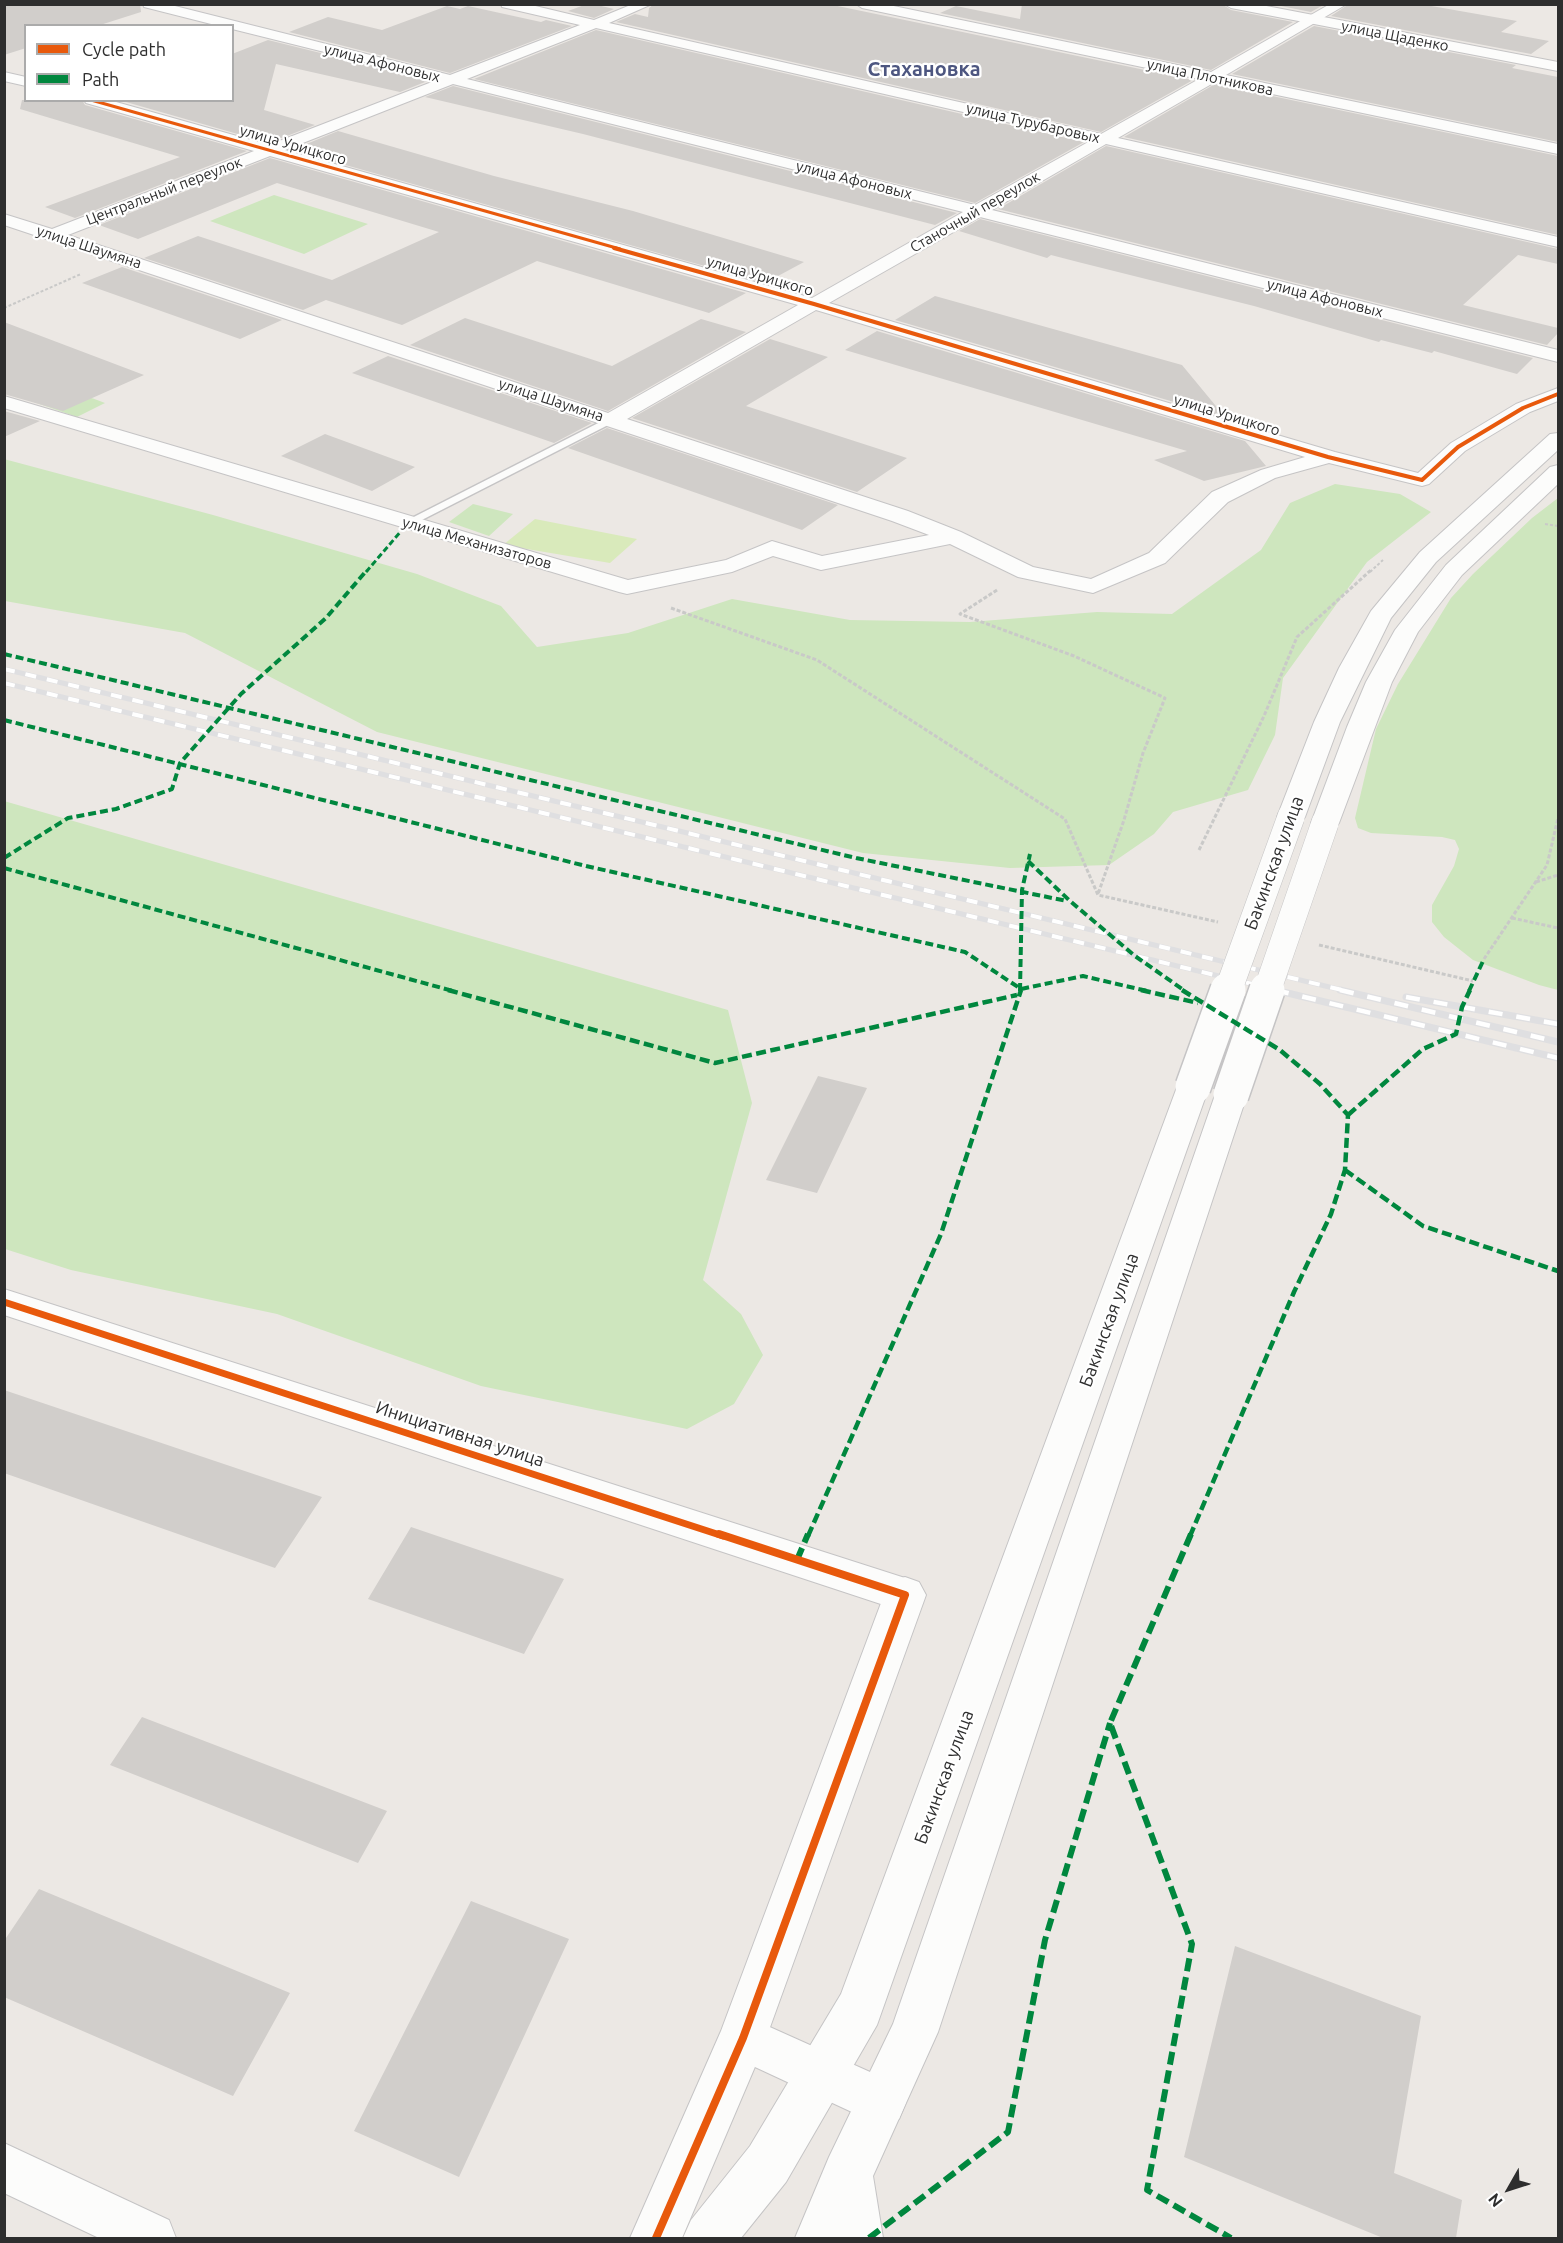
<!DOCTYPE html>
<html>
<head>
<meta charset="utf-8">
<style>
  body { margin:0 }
  #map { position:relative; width:1563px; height:2243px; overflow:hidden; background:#ece8e4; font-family:Ubuntu,sans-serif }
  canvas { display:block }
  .frame { position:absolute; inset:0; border:6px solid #2e2e2e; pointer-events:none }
  .legend { position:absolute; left:24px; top:24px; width:210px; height:78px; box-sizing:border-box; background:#fff; border:2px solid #ababab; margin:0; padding:8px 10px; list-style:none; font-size:18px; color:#2e2e2e }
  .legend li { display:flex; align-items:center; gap:12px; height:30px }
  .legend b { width:30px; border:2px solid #ababab }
  .north { position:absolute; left:1479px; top:2159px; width:60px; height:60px; -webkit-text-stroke:4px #fff; paint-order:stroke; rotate:231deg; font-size:16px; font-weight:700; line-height:24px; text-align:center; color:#2e2e2e }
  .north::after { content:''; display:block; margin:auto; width:21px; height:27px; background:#2e2e2e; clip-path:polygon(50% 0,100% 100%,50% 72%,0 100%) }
</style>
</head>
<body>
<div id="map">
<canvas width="1563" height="2243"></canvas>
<div class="frame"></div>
<ul class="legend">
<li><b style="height:8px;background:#e8590c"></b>Cycle path</li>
<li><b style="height:8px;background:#00873e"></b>Path</li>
</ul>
<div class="north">N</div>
</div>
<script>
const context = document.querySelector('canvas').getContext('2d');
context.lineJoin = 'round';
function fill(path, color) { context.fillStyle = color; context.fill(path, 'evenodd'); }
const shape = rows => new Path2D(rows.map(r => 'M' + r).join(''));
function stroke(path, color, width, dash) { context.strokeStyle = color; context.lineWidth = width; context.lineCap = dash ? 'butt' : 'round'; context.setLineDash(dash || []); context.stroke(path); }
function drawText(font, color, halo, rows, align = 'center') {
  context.font = font + ' Ubuntu,sans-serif'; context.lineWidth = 4.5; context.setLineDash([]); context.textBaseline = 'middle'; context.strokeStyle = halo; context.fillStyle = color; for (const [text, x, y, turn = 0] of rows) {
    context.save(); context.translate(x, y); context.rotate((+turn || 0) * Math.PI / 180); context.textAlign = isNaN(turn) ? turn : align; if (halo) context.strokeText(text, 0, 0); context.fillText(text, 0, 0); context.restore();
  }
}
fill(shape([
  [274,195,368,224,304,254,210,221],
  [15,369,105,403,77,417,5,392],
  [4,459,213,515,417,574,501,606,537,647,628,633,732,599,850,620,970,622,1097,612,1172,614,1261,550,1290,503,1335,484,1400,494,1431,512,1367,562,1283,678,1275,735,1248,790,1173,812,1154,834,1109,865,1010,868,863,853,377,732,185,633,5,601],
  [1558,498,1558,990,1539,985,1473,960,1444,937,1432,922,1432,905,1454,866,1459,849,1455,840,1442,837,1371,833,1358,828,1355,818,1376,729,1398,684,1451,598,1473,574,1532,518],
  [473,504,513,514,489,536,449,522],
  [4,801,728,1010,752,1103,703,1280,741,1314,763,1355,734,1404,687,1429,481,1386,277,1314,71,1270,5,1249]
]), '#cee6be');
fill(shape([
  [535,519,637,539,610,563,503,545]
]), '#d9eabb');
fill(shape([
  [4,4,140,4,141,12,97,26,26,26,26,48,4,55],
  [587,4,593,4,614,9,594,18,568,11],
  [654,4,828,4,1193,80,1101,132,616,22,635,14,648,17,649,8],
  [1022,4,1222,4,1231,10,1293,22,1211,70,940,13,956,6,1020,19],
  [1271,4,1325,4,1311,12],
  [1349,4,1420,4,1517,21,1501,32,1549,41,1531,54,1331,16],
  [447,6,460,9,468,6,541,22,546,20,572,26,450,73,289,32,328,17,382,30],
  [1314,26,1516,65,1512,68,1558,77,1558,142,1232,74],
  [596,30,1084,142,975,203,474,79],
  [268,40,430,80,400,92,276,64,264,110,315,125,269,143,119,100,232,100,232,54],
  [1215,84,1558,156,1558,235,1124,137],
  [453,86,957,213,935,225,583,134,425,97],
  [22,100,82,100,85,105,247,151,75,218,45,207,180,157,20,109],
  [338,131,494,176,633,211,804,262,765,283,292,150],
  [1106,146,1558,249,1558,264,1518,255,1463,305,1558,328,1558,333,1547,345,998,209],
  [270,158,746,293,709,313,537,261,402,325,326,300,303,310,144,258,198,236,332,280,439,232,277,183,138,239,99,225],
  [980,219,1533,358,1517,374,1434,351,1432,353,1381,340,1379,342,1254,306,1078,262,1051,255,1047,258,959,231],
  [122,267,282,320,240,339,82,283],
  [935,296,1182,365,1225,417,895,320],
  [465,318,612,366,701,319,746,332,608,411,410,345],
  [4,322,144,375,63,411,4,394],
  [877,331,1245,441,1266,466,1204,481,1154,460,1187,451,845,350],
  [770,339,828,357,746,406,907,458,857,492,632,418],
  [388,356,592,423,554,443,352,373],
  [4,411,40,421,4,437],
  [607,428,838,505,802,530,568,448],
  [325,434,415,467,372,491,281,456],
  [818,1076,867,1088,817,1193,766,1180],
  [4,1390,322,1497,275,1568,4,1473],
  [411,1527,564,1579,524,1654,368,1599],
  [142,1717,387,1811,358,1863,110,1765],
  [39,1889,290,1993,233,2096,4,1997,4,1941],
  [471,1901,569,1939,459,2177,354,2131],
  [1235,1946,1421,2016,1394,2173,1462,2200,1456,2238,1383,2238,1184,2157]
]), '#d1cecb');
const service = shape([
  [610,417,615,420,614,422,412,525,404,525,402,523,610,417]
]);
const minor = shape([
  [143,4,167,4,450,75,580,25,502,7,501,4,527,4,594,20,633,4,652,4,609,23,1101,134,1199,79,862,8,856,4,884,4,1211,72,1330,4,1347,4,1226,75,1558,144,1558,154,1215,82,1118,138,1558,237,1558,247,1106,144,992,210,1558,350,1558,362,980,217,829,303,1335,452,1418,473,1451,443,1516,404,1558,388,1558,401,1530,412,1465,451,1429,484,1422,486,1329,463,1275,478,1228,502,1165,563,1093,593,1018,577,950,544,821,570,773,556,732,572,627,594,619,592,4,408,4,396,628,580,726,560,772,541,822,556,929,535,892,521,4,225,4,214,52,229,254,151,86,103,84,100,109,100,269,145,437,80,232,29,232,26,219,26,144,7,143,4],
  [596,28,1090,141,975,205,467,79,596,28],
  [453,84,963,212,812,298,285,150,453,84],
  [270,156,798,305,608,413,68,235,270,156],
  [816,310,1305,457,1261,470,1212,492,1149,553,1091,579,1033,567,961,532,908,511,627,419,816,310],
  [4,72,26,77,26,86,4,81,4,72],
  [4,1289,905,1578,919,1583,925,1595,919,1607,905,1612,4,1315,4,1289],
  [743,2015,899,2085,906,2102,899,2119,882,2126,727,2054,720,2038,727,2022,743,2015],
  [4,2143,169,2220,176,2238,99,2238,4,2193,4,2143]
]);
const tertiary = shape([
  [1224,4,1256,4,1558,62,1558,71,1231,8,1224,4],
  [905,1577,919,1582,926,1595,760,2055,682,2238,630,2238,721,2031,884,1595,891,1582,905,1577]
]);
const secondary = shape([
  [1558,433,1558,450,1436,562,1391,618,1340,722,1305,817,1301,823,1291,825,1281,823,1277,817,1314,722,1339,668,1371,611,1420,552,1550,434,1558,433],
  [1558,465,1558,484,1462,575,1418,632,1392,682,1339,823,1335,829,1325,831,1315,829,1311,823,1347,727,1366,682,1395,630,1446,565,1550,467,1558,465],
  [1193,1076,1204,1079,1209,1087,877,2025,786,2182,741,2238,683,2238,691,2220,750,2146,841,1994,1177,1087,1182,1079,1193,1076],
  [1231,1084,1243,1087,1247,1095,938,2032,873,2176,883,2238,795,2238,829,2157,893,2024,1215,1095,1219,1087,1231,1084]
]);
stroke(service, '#c5c4c5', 3);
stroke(minor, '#c5c4c5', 2);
stroke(tertiary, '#c5c4c5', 2);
stroke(secondary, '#c5c4c5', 2);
stroke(shape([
  [4,308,81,274],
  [1545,524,1558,526],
  [1370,572,1383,560]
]), '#c9c9c8', 2, [3, 2]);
stroke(shape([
  [997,590,960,614,1074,656,1165,698,1143,753,1124,820,1098,894],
  [671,608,817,660,1065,819,1098,895,1218,922],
  [1199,850,1264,716,1297,637,1371,570],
  [1536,882,1558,875],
  [1512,918,1558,928],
  [1319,945,1473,981],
  [1484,959,1547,865,1558,818]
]), '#c9c9c8', 3, [4, 2]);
fill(service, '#fcfcfb');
fill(minor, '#fcfcfb');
fill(tertiary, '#fcfcfb');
fill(secondary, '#fcfcfb');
const railFar1 = shape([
  [4,669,1346,991],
  [4,683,1281,991]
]);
const rail = shape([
  [1275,990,1558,1058],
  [1340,990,1558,1042],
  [1406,997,1558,1024]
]);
stroke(railFar1, '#dfdfe1', 5);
stroke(rail, '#dfdfe1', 7);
stroke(railFar1, '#fff', 4, [11]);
stroke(rail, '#fff', 4.5, [14]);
const secondaryBridgeFar1 = shape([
  [1228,991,1291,817],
  [1267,991,1325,823]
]);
const secondaryBridge = shape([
  [1193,1087,1228,990],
  [1231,1095,1267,990]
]);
stroke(secondaryBridgeFar1, '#c5c4c5', 28, []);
stroke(secondaryBridge, '#c5c4c5', 38, []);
stroke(secondaryBridgeFar1, '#fcfcfb', 27);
stroke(secondaryBridge, '#fcfcfb', 35);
stroke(shape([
  [366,572,408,523]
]), '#00873e', 3, [6, 3]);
stroke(shape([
  [4,654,856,858,1067,901],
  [4,720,586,866,965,952,1021,989,1083,976,1147,991],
  [4,858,68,818,116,809,172,789,180,763,241,694,326,618,367,570],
  [1028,861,1070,901,1135,956,1185,991],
  [4,868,453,991],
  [1020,991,1022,890,1030,854],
  [1469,991,1484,959]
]), '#00873e', 4, [8, 4]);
stroke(shape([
  [448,990,715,1063,1017,995],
  [1141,990,1198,1003],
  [1182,990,1280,1050,1320,1084,1348,1115,1345,1170,1331,1214,1294,1292,1190,1536],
  [1348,1115,1423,1049,1456,1034,1462,1007,1470,990],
  [1345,1170,1423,1226,1558,1271],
  [808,1536,941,1234,1021,990]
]), '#00873e', 4.5, [10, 4.5]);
stroke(shape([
  [1191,1534,1110,1723,1192,1944,1147,2190,1231,2238],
  [797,1560,808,1534],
  [869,2238,1008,2132,1045,1940,1110,1723]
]), '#00873e', 6, [13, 6]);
stroke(shape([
  [91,100,620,249]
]), '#e8590c', 3);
stroke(shape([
  [614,248,814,304,1328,457,1422,480,1458,447,1523,408,1558,394]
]), '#e8590c', 4);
stroke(shape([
  [4,1302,723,1536]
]), '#e8590c', 7);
stroke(shape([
  [656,2238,743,2038,905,1595,719,1534]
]), '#e8590c', 8);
drawText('15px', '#2e2e2e', '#fff', [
  ["улица Щаденко",1395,36,11],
  ["улица Афоновых",382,63,14],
  ["улица Плотникова",1210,77,12],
  ["улица Турубаровых",1033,123,13],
  ["улица Урицкого",293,145,16],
  ["улица Афоновых",854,180,14],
  ["Центральный переулок",164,191,-21],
  ["Станочный переулок",975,212,-30],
  ["улица Шаумяна",89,247,18],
  ["улица Урицкого",760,276,16],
  ["улица Афоновых",1325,298,14],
  ["улица Шаумяна",551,400,18],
  ["улица Урицкого",1227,415,17],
  ["улица Механизаторов",477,543,16]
]);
drawText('18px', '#2e2e2e', '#fff', [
  ["Бакинская улица",1274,863,-70],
  ["Бакинская улица",1109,1320,-70],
  ["Инициативная улица",460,1434,18],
  ["Бакинская улица",944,1777,-70]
]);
drawText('bold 20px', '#4d5680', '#fff', [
  ["Стахановка",924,69]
]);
</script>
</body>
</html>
